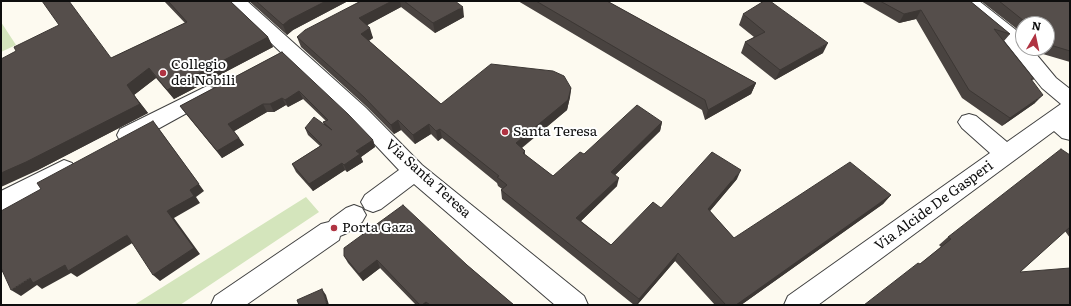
<!DOCTYPE html>
<html>
<head>
<meta charset="utf-8">
<style>
  body { margin:0 }
  #map { position:relative; width:1071px; height:306px; overflow:hidden; background:#fdfaf0; font-family:Literata,serif }
  canvas { display:block }
  .frame { position:absolute; inset:0; border:2px solid #0e0e0e; pointer-events:none }
  .north { position:absolute; left:1015px; top:16px; width:40px; height:40px; box-sizing:border-box; background:#fff; border:1px solid #9f9f9f; border-radius:50%; rotate:9deg; font-size:11px; font-weight:700; line-height:16px; text-align:center; color:#0e0e0e }
  .north::after { content:''; display:block; margin:auto; width:14px; height:18px; background:#b03342; clip-path:polygon(50% 0,100% 100%,50% 72%,0 100%) }
</style>
</head>
<body>
<div id="map">
<canvas width="1071" height="306"></canvas>
<div class="frame"></div>
<div class="north">N</div>
</div>
<script>
const context = document.querySelector('canvas').getContext('2d');
context.lineJoin = 'round';
function fill(path, color) { context.fillStyle = color; context.fill(path, 'evenodd'); }
const shape = rows => new Path2D(rows.map(r => 'M' + r).join(''));
function stroke(path, color, width, dash) { context.strokeStyle = color; context.lineWidth = width; context.lineCap = dash ? 'butt' : 'round'; context.setLineDash(dash || []); context.stroke(path); }
function drawText(font, color, halo, rows, align = 'center') {
  context.font = font + ' Literata,serif'; context.lineWidth = 4; context.setLineDash([]); context.textBaseline = 'middle'; context.strokeStyle = halo; context.fillStyle = color; for (const [text, x, y, turn = 0] of rows) {
    context.save(); context.translate(x, y); context.rotate((+turn || 0) * Math.PI / 180); context.textAlign = isNaN(turn) ? turn : align; if (halo) context.strokeText(text, 0, 0); context.fillText(text, 0, 0); context.restore();
  }
}
fill(shape([
  [1,22,16,45,1,52],
  [306,197,319,212,180,305,134,305]
]), '#d4e5bc');
const minor = shape([
  [227,1,247,1,366,108,422,165,584,296,588,305,555,305,414,184,381,209,373,212,365,209,361,202,365,195,399,170,352,120,227,1],
  [958,1,979,1,1016,30,1023,38,1023,48,1031,48,1056,78,1070,89,1070,140,1062,138,1054,131,818,305,784,305,788,296,990,153,962,128,958,122,962,116,969,114,976,116,1007,142,1061,104,1042,88,1002,38,961,5,958,1],
  [207,86,214,88,217,93,214,98,136,141,128,143,120,141,117,135,120,129,207,86],
  [64,160,72,163,75,169,72,175,1,212,1,191,64,160],
  [354,205,362,208,366,215,362,222,347,233,340,236,339,240,246,305,211,305,215,296,321,224,329,222,331,219,346,208,354,205]
]);
stroke(minor, '#414141', 2);
fill(minor, '#fff');
fill(shape([
  [164,1,230,1,268,37,273,47,174,99,156,78,134,95,148,113,36,171,111,58,185,23],
  [249,1,348,1,293,30,287,35],
  [361,1,455,1,464,17,435,33,401,7,367,25,373,38,369,41,441,104,571,88,570,97,567,110,522,148,525,151,525,155,553,176,584,154,662,122,660,131,615,175,617,186,581,221,611,245,661,208,737,179,710,211,734,238,891,195,883,204,741,305,715,305,675,261,637,305,634,305,502,199,501,190,502,189,498,186,497,183,442,138,438,141,431,134,415,144,401,130,394,134,367,107,301,47,297,37],
  [518,1,607,1,756,83,751,94,705,120,702,110],
  [861,1,970,1,1010,34,1004,41,1034,79,1032,80,1035,103,1002,126,962,98,916,19,899,23],
  [981,1,1070,1,1070,62,1036,52,1032,48,1047,48,1047,24,1023,24,1023,36,1017,29],
  [743,14,823,53,775,80,741,53,745,42,754,37,739,25],
  [282,52,373,140,375,147,361,157,363,162,347,172,345,170,313,191,296,172,292,164,320,146,308,135,305,128,324,124,323,122,326,121,303,99,288,107,286,105,274,112,267,112,234,131,244,145,222,158,186,114,180,106],
  [1070,155,1070,238,1065,231,1020,272,1070,305,920,264,941,247,939,245,948,237],
  [344,256,467,265,514,305,416,305,380,268,363,281,348,263]
]), '#494340');
fill(shape([
  [326,1,348,1,293,30,287,35,283,25,289,20],
  [392,1,400,1,401,7,362,28,359,18],
  [463,7,464,17,435,33,433,23],
  [921,10,916,19,899,23,904,14],
  [370,28,373,38,364,43,361,34],
  [268,37,273,47,174,99,167,90],
  [828,43,823,53,775,80,780,70],
  [149,68,156,78,134,95,148,113,36,171,1,187,1,173,127,85],
  [756,83,751,94,705,120,708,110],
  [571,88,570,97,567,110,516,152,516,143],
  [299,91,303,99,288,107,285,100],
  [1043,95,1035,103,1002,126,1010,118],
  [282,98,286,105,274,112,270,104],
  [263,104,267,112,233,132,228,124],
  [398,120,401,130,394,134,391,125],
  [153,121,204,191,196,197,200,203,174,218,200,254,160,281,153,275,167,211,190,190],
  [662,122,660,131,609,181,611,172],
  [429,124,431,134,415,144,413,135],
  [440,129,442,138,438,141,436,131],
  [239,138,244,145,222,158,217,151],
  [373,140,375,147,361,157,363,162,347,172,344,165,356,151],
  [342,163,345,170,313,191,309,184],
  [741,170,737,179,704,218,708,209],
  [619,178,617,186,576,226,576,218],
  [891,195,883,204,741,305,736,305],
  [127,235,134,242,77,277,71,273,42,289,37,285,21,296,11,290,30,278],
  [678,253,675,261,637,305,639,299],
  [377,260,380,268,363,281,359,274],
  [322,289,326,295,329,305,327,305],
  [426,302,427,305,422,305]
]), '#3c3734');
const building = shape([
  [42,1,69,1,111,58,187,22,168,1,230,1,268,37,167,90,149,68,127,85,140,104,26,162,1,173,1,59,16,51,14,47,59,25,42,1],
  [256,1,326,1,289,20,283,25,256,1],
  [361,1,392,1,359,18,370,28,361,34,441,104,491,64,553,71,564,76,571,88,568,100,516,143,525,151,523,153,553,176,580,152,584,154,637,105,662,122,611,172,619,178,576,218,611,245,653,202,661,208,712,152,741,170,708,209,734,238,850,162,891,195,736,305,726,305,678,253,639,299,501,190,507,185,497,177,499,176,440,129,436,131,429,124,413,135,398,120,391,125,364,97,297,37,305,30,361,1],
  [404,1,455,1,463,7,433,23,404,1],
  [536,1,607,1,756,83,708,110,705,100,536,1],
  [764,1,770,1,828,43,780,70,745,42,765,32,743,14,764,1],
  [880,1,970,1,1010,34,994,29,1034,79,1031,79,1043,95,1010,118,969,90,921,10,904,14,880,1],
  [999,1,1070,1,1070,51,1047,44,1047,24,1027,24,1024,21,999,1],
  [282,52,348,114,373,140,356,151,360,154,344,165,342,163,309,184,292,164,322,145,305,128,314,117,332,130,323,122,328,120,299,91,285,100,282,98,270,104,263,104,228,124,239,138,217,151,180,106,282,52],
  [153,121,199,184,190,190,194,196,167,211,194,248,153,275,127,235,68,271,65,265,33,283,30,278,11,290,1,268,1,211,41,189,37,183,153,121],
  [1061,149,1070,155,1070,227,1020,272,1070,268,1070,305,864,305,918,263,920,264,951,239,948,237,1061,149],
  [403,205,467,265,514,305,430,305,426,302,422,305,420,305,377,260,359,274,344,256,344,248,403,205],
  [322,289,327,305,299,305,297,300,322,289]
]);
fill(building, '#554e4b');
stroke(building, '#3c3734', 1);
for (const [x, y, r, color] of [
  [163,73,4,"#b03342"],
  [505,132,4,"#b03342"],
  [334,228,4,"#b03342"]
]) { const dot = new Path2D(); dot.arc(x, y, r, 0, 2 * Math.PI); context.fillStyle = color; context.fill(dot); stroke(dot, '#fff', 1.5); }
drawText('14px', '#0e0e0e', '#fff', [
  ["Collegio",171,65],
  ["dei Nobili",171,81],
  ["Santa Teresa",513,132],
  ["Porta Gaza",342,228]
], 'left');
drawText('14px', '#0e0e0e', '#fff', [
  ["Via Santa Teresa",428,179,42],
  ["Via Alcide De Gasperi",934,206,-36]
]);
</script>
</body>
</html>
